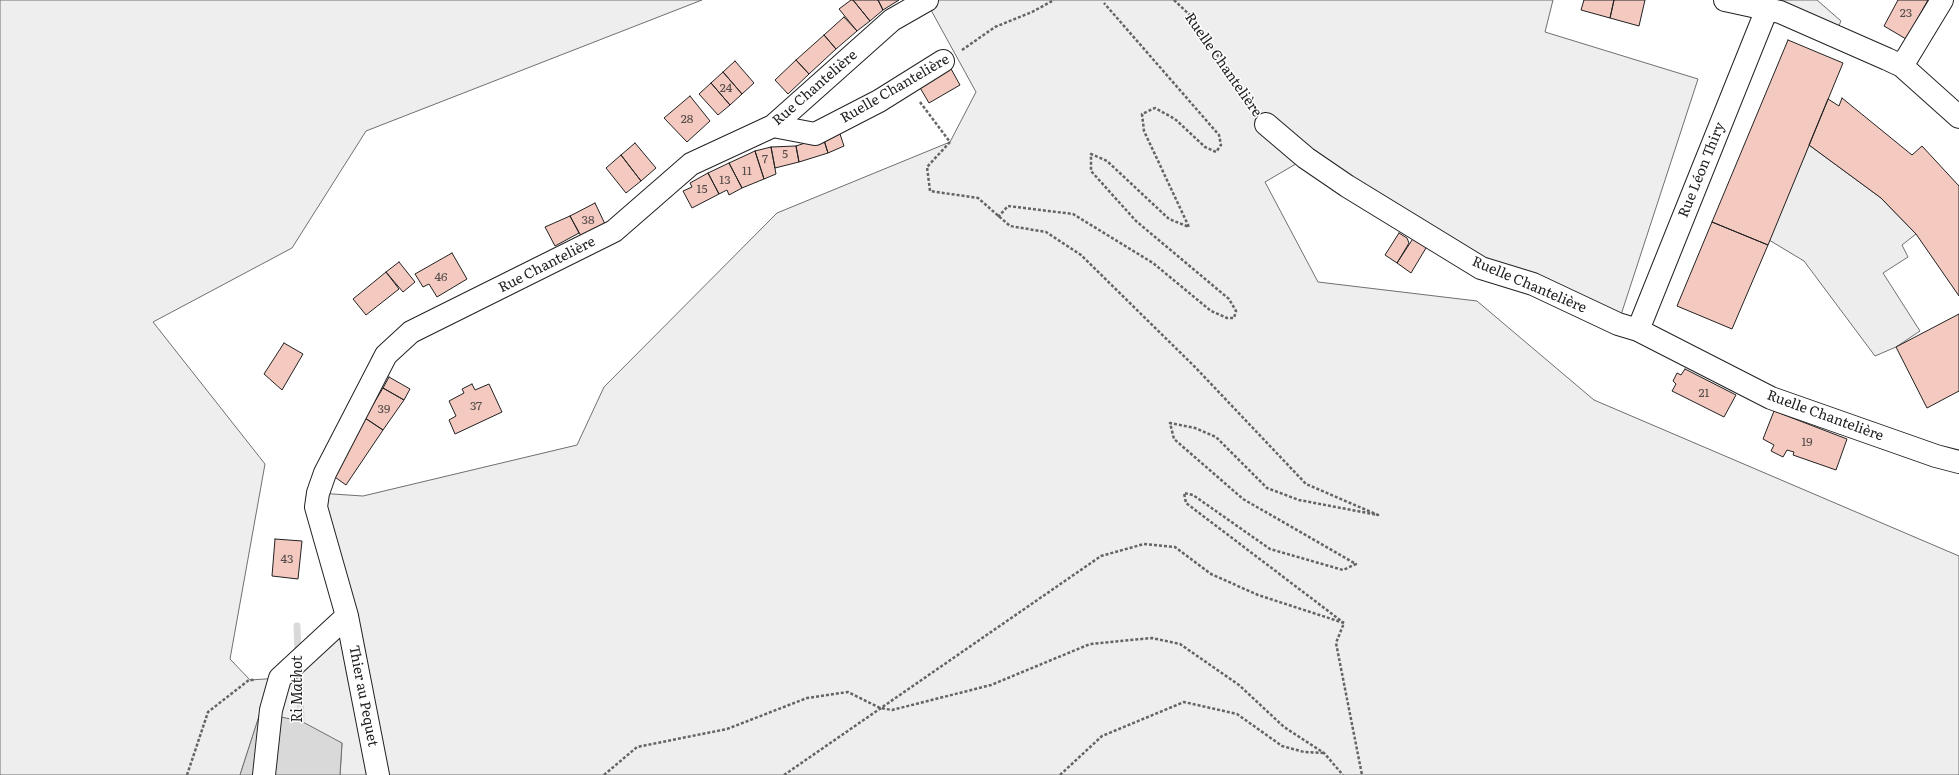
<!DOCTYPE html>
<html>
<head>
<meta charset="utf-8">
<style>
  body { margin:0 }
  canvas { display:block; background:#fff }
</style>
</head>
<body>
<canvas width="1959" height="775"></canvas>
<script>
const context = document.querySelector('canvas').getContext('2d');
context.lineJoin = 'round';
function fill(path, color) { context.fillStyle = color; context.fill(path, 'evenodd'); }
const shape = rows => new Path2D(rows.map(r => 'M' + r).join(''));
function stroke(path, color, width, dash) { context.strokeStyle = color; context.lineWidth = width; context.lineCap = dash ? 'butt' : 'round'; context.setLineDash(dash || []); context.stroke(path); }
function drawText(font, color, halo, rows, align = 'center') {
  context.font = font + ' Literata,serif'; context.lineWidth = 3; context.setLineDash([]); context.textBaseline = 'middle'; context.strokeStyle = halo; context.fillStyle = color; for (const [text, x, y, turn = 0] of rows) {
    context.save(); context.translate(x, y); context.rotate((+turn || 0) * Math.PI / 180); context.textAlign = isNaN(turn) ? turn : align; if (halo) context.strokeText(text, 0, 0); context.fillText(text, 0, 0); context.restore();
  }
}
const green = shape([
  [0,0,702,0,366,131,292,248,153,322,265,464,230,659,250,680,280,678,347,616,318,493,363,496,577,445,604,387,777,213,950,142,976,92,926,1,927,0,1553,0,1545,32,1698,79,1618,324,1481,268,1306,158,1265,182,1318,282,1477,301,1594,400,1959,556,1959,775,340,775,342,743,260,714,240,775,0,775,0,0],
  [1725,0,1817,0,1841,21,1834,36,1725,0]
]);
fill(green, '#eee');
stroke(green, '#6f6f6f', 1);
const parking = shape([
  [1809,145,1881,198,1916,234,1902,245,1908,257,1883,273,1920,331,1896,347,1875,356,1804,261,1769,240,1809,145]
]);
fill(parking, '#ededed');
stroke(parking, '#6f6f6f', 1);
const water = shape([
  [260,713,301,721,342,743,340,775,240,775,260,713]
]);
fill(water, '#d9d9d9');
stroke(water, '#6f6f6f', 1);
stroke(shape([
  [297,626,298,655],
  [299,729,301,721,299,667]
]), '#d9d9d9', 7);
const building = shape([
  [851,0,853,0,870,21,857,31,839,9,851,0],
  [853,0,878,0,883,10,870,21,853,0],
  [878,0,899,0,883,10,878,0],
  [1584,0,1614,0,1610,18,1581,10,1584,0],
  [1614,0,1645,0,1639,26,1610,18,1614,0],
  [1898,0,1928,0,1906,39,1884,26,1898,0],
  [844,17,857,31,836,49,824,35,844,17],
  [824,35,836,49,809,74,796,60,824,35],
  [1788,40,1843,63,1768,245,1712,222,1788,40],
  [796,60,809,74,788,94,775,80,796,60],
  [735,61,754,83,742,94,723,72,735,61],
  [950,67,960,85,929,103,919,86,950,67],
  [723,72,742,94,730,105,711,83,723,72],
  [711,83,730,105,718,115,699,94,711,83],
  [690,96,710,121,687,142,664,118,690,96],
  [1842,98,1912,155,1922,146,1959,186,1959,296,1916,234,1881,198,1809,145,1828,99,1839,106,1842,98],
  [839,131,844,146,828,153,823,137,839,131],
  [823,137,828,153,799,162,796,146,823,137],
  [635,143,656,168,641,181,621,155,635,143],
  [796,146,799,162,775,168,771,147,796,146],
  [771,147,776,174,764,179,755,151,771,147],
  [755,151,764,179,742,188,729,163,755,151],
  [621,155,641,181,626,193,606,168,621,155],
  [729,163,742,188,729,195,727,190,719,194,708,173,729,163],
  [708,173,719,194,692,208,683,191,692,187,690,183,708,173],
  [595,203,605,224,581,236,570,216,595,203],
  [570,216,579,233,555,246,545,227,570,216],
  [1712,222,1768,245,1732,329,1677,306,1712,222],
  [1399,233,1407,238,1409,243,1397,263,1385,255,1399,233],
  [1416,234,1429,243,1411,273,1397,263,1416,234],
  [452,253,467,279,437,297,429,284,423,287,415,274,452,253],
  [399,262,415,282,403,292,386,272,399,262],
  [386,272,399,289,366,315,353,299,386,272],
  [1959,314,1959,391,1927,408,1896,347,1959,314],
  [284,343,303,354,282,390,264,374,284,343],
  [1685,369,1736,395,1724,417,1672,391,1676,384,1673,381,1677,373,1681,375,1685,369],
  [389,377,410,389,404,400,383,388,389,377],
  [472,384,475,390,489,384,502,412,455,434,449,420,456,416,449,401,464,393,462,389,472,384],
  [383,388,404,400,383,430,365,418,383,388],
  [1774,411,1847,439,1836,470,1793,455,1794,452,1787,450,1783,457,1771,451,1774,445,1763,439,1774,411],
  [365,418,383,430,346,485,332,475,365,418],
  [275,539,302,541,298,579,272,576,275,539]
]);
fill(building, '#f3c9c0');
stroke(building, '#222', 1);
const minor = shape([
  [1725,0,1780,12,1887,59,1902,66,1959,117],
  [1902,66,1942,0],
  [1266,124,1306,158,1347,186,1481,268,1533,284,1618,324,1638,330,1771,398,1936,456,1959,462],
  [773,126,815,134,879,101,943,61],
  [1638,330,1767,9],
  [264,775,271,710,280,678,347,616],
  [378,775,347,616,316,507,318,493,325,473,386,355,411,332,614,231,691,164,773,126,892,20,927,0]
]);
stroke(minor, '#222', 24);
stroke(shape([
  [1174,0,1194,19,1252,108],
  [962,50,995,27,1032,12,1054,0],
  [920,102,950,142,927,167,930,191,978,198,1010,226,1046,232,1081,255,1195,367,1306,484,1378,515,1299,500,1267,488,1216,437,1195,428,1170,423,1174,439,1243,499,1356,564,1343,570,1270,549,1193,495,1184,493,1186,503,1344,623],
  [998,217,1008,206,1073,214,1153,263,1211,311,1227,318,1234,318,1236,311,1229,299,1136,221,1091,171,1091,154,1107,161,1169,219,1189,227,1144,131,1142,114,1155,108,1175,119,1205,147,1216,152,1221,145,1219,135,1104,3],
  [187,775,208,712,249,680,255,680],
  [604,775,637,747,727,729,807,698,848,692,880,708,892,710,991,685,1090,644,1152,638,1180,644,1239,685,1284,727,1324,753,1343,775],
  [784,775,1101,556,1144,544,1175,547,1211,574,1258,595,1344,623,1336,643,1362,775],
  [1060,775,1102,736,1184,702,1237,714,1282,746,1304,752,1323,753]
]), '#646464', 2.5, [3, 2]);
stroke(minor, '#fff', 22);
drawText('12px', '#564c4a', null, [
  ["23",1906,13],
  ["24",726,88],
  ["28",687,119],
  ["5",785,154],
  ["7",765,159],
  ["11",747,171],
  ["13",725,180],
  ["15",702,189],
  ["38",588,220],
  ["46",441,277],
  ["21",1704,393],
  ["37",476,406],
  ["39",384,409],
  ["19",1807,442],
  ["43",287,559]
]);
drawText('14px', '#222', '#fff', [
  ["Ruelle Chantelière",1223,65,55],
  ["Rue Chantelière",815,88,-41],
  ["Ruelle Chantelière",895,89,-30],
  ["Rue Léon Thiry",1702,170,-68],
  ["Rue Chantelière",547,265,-27],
  ["Ruelle Chantelière",1529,285,23],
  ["Ruelle Chantelière",1825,416,20],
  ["Thier au Pequet",363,696,79]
]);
drawText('italic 15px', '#222', '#fff', [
  ["Ri Mathot",298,689,-90]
]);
</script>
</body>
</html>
